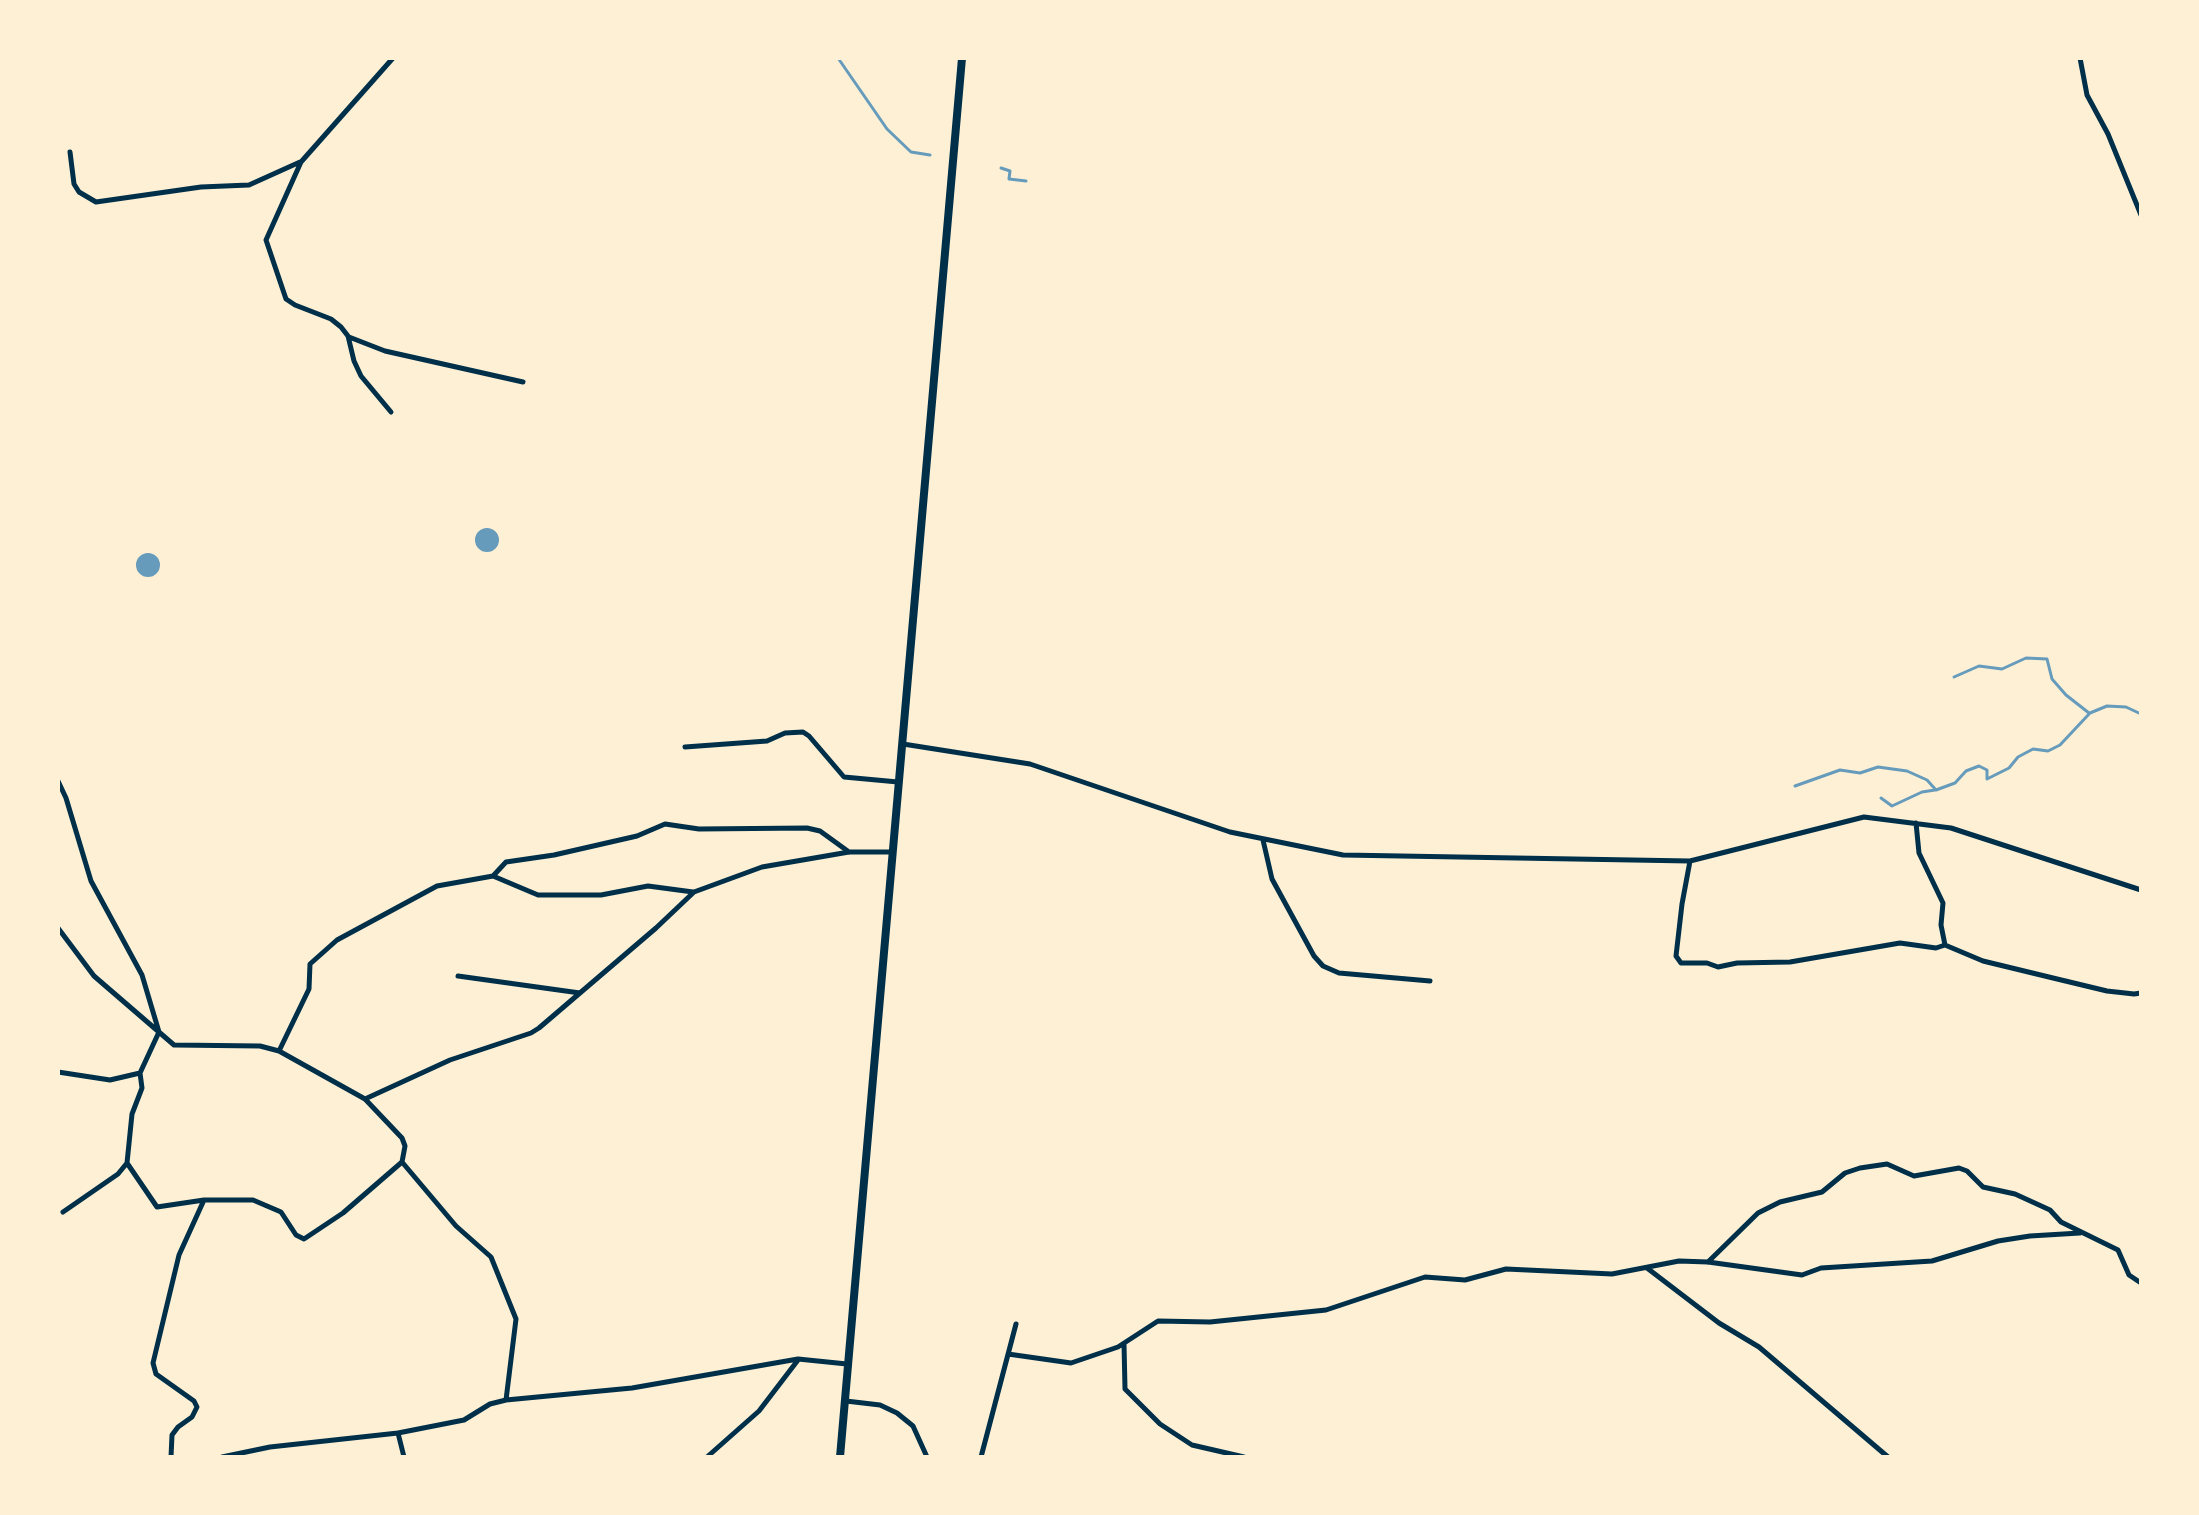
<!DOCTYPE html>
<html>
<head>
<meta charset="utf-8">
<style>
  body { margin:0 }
  #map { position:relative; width:2199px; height:1515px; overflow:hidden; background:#fdf0d5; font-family:"Noto Serif",serif }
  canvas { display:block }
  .frame { position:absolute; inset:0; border:60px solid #fdf0d5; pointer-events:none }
</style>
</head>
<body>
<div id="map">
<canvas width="2199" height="1515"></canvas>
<div class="frame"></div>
</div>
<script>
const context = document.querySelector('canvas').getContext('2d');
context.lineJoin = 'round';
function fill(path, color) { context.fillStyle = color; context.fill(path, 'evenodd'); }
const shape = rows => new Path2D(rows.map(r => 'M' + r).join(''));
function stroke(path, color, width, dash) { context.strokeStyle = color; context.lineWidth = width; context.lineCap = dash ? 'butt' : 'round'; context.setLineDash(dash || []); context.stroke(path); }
fill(shape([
  '475 540a12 12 0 1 1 24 0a12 12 0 1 1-24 0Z',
  '136 565a12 12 0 1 1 24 0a12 12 0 1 1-24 0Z'
]), '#669bbc');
stroke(shape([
  [838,58,887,129,911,152,930,155],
  [1001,168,1010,171,1009,179,1026,181],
  [1954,677,1979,666,2002,669,2026,658,2047,659,2052,679,2066,695,2089,713],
  [1795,786,1840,770,1860,773,1878,767,1907,771,1927,780,1936,790,1955,783,1966,771,1979,766,1987,770,1987,779,2009,768,2018,757,2033,749,2048,751,2060,745,2090,713,2107,706,2126,707,2141,714],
  [1881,798,1892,806,1922,792,1935,790]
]), '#669bbc', 3);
stroke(shape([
  [2080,58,2087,95,2108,134,2141,215],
  [70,152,74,184,79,192,96,202,201,187,249,185,300,162],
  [349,337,385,351,523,382],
  [391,412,361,376,354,361,348,336,341,327,331,319,295,305,286,299,266,240,301,162,393,58],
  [903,744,1030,764,1230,832,1343,855,1690,861,1864,817,1951,828,2141,890],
  [685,747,767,741,785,733,803,732,809,736,844,777,898,782],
  [58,781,66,798,91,881,142,975,159,1032,140,1073,142,1088,132,1114,127,1163,118,1174,63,1212],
  [1263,840,1272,879,1314,956,1323,966,1339,973,1430,981],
  [1690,861,1682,904,1676,956,1681,963,1707,963,1718,967,1737,963,1790,962,1900,943,1936,948,1945,945,1941,925,1943,903,1919,853,1916,823],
  [493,876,538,895,601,895,648,886,693,892],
  [58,928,94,976,174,1045,260,1046,279,1051,365,1099,450,1060,531,1033,539,1028,656,928,694,892,762,867,849,852,892,852],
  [1945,945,1983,961,2053,978,2107,991,2134,994,2141,993],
  [458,976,580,993],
  [279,1051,309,989,310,964,337,940,437,886,493,876,506,862,554,855,637,836,665,824,699,829,807,828,820,831,849,852],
  [58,1072,110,1080,140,1073],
  [365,1099,402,1138,405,1146,402,1162,456,1226,491,1257,516,1319,506,1400],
  [127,1163,157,1207,204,1200,253,1200,281,1212,296,1235,304,1239,343,1213,402,1162],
  [1708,1262,1758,1213,1780,1202,1822,1192,1845,1173,1860,1168,1887,1164,1914,1176,1959,1168,1967,1171,1983,1187,2015,1194,2050,1210,2061,1222,2118,1250,2129,1275,2141,1283],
  [1647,1268,1719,1323,1759,1347,1888,1457],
  [1124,1344,1125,1389,1160,1424,1192,1445,1244,1457],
  [1008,1354,1071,1363,1118,1347,1158,1321,1210,1322,1326,1310,1425,1277,1465,1280,1506,1269,1612,1274,1679,1261,1708,1262,1802,1275,1821,1268,1932,1261,1998,1241,2030,1236,2080,1233],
  [846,1401,880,1405,897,1413,913,1426,927,1457],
  [398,1433,404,1457],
  [171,1457,172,1435,178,1427,192,1417,197,1407,194,1401,156,1374,153,1363,179,1255,204,1200],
  [222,1457,270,1447,398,1433,464,1420,490,1404,506,1400,632,1388,798,1359,847,1364],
  [707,1457,759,1411,798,1360],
  [981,1457,1016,1324]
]), '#003049', 5);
stroke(shape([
  [840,1457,962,58]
]), '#003049', 8);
</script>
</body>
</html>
